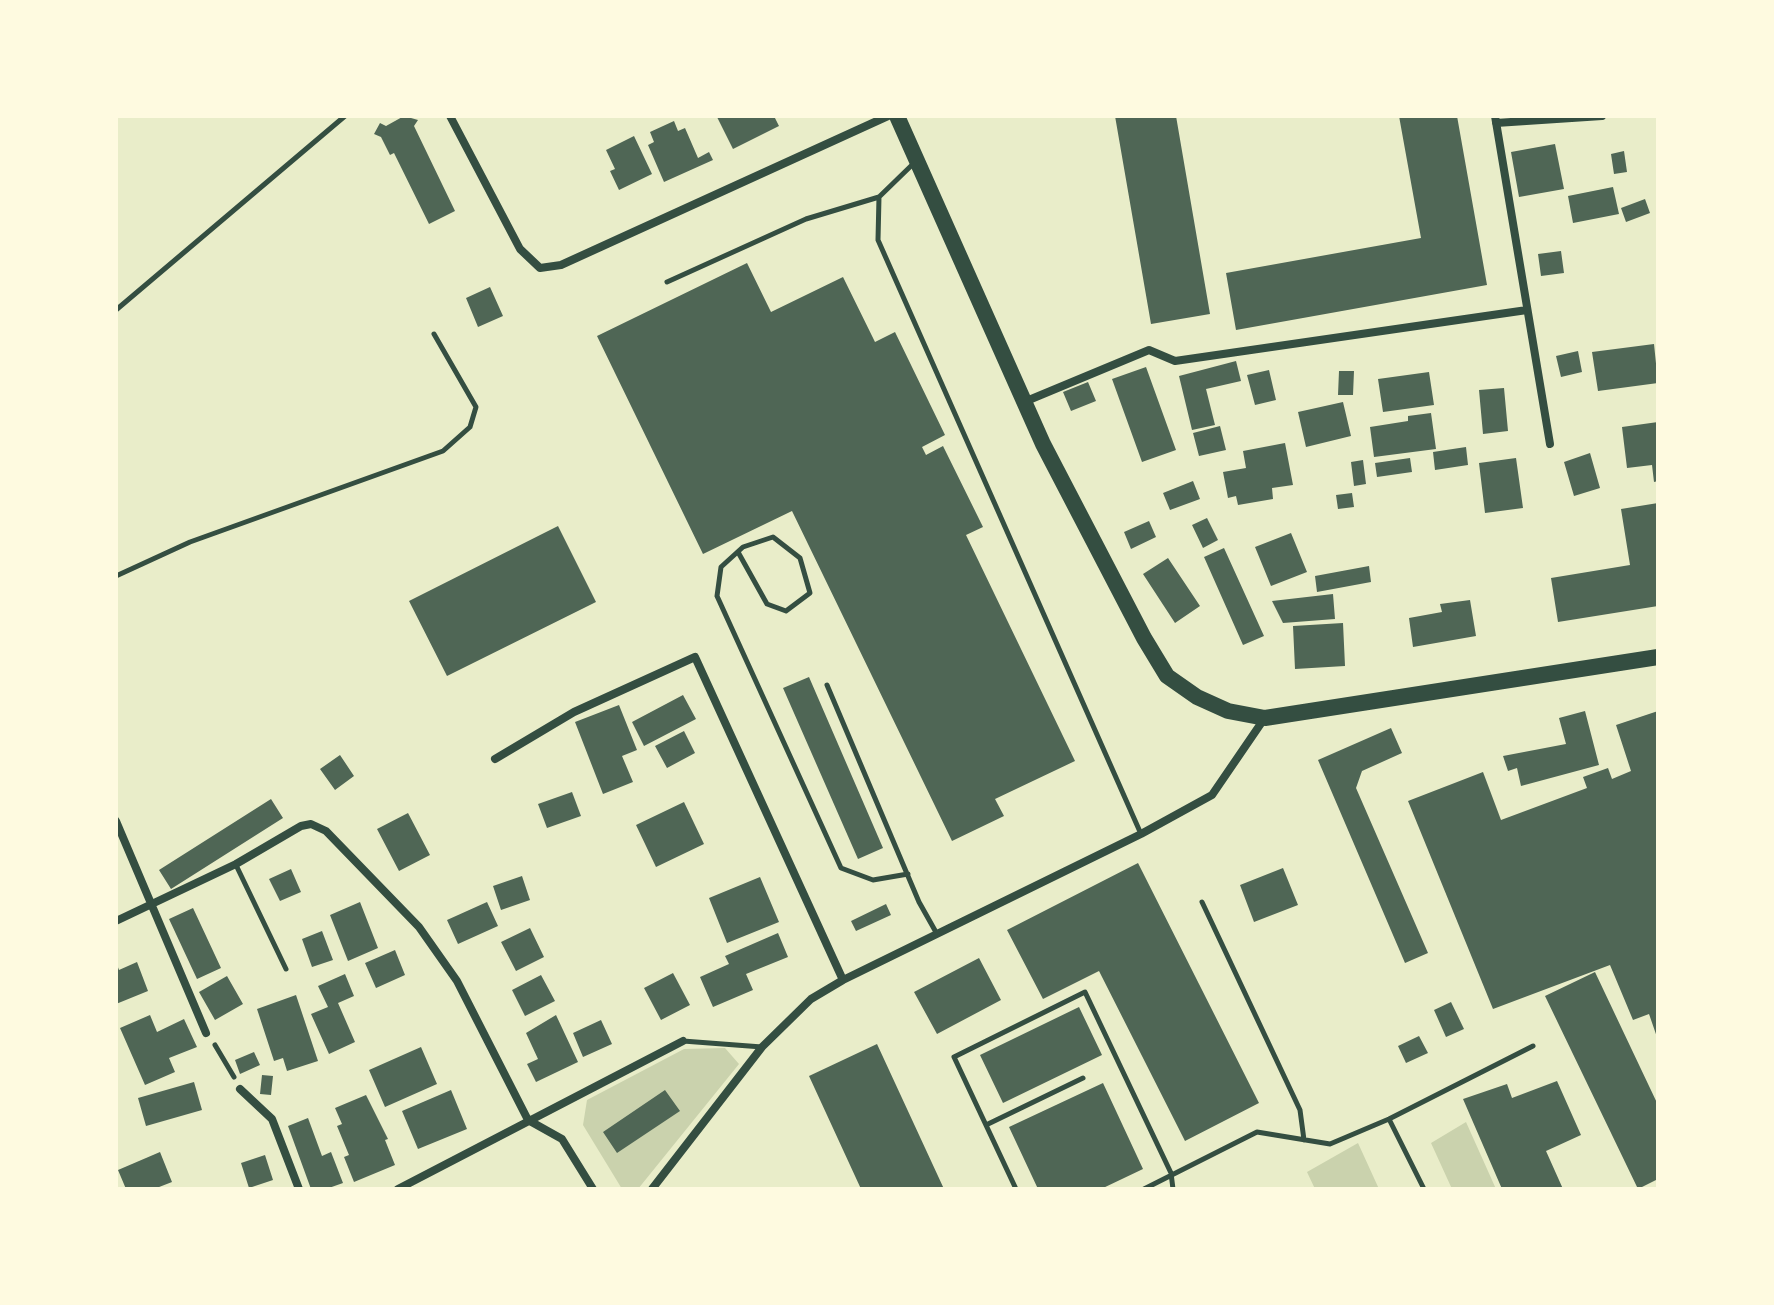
<!DOCTYPE html>
<html>
<head>
<meta charset="utf-8">
<style>
  body { margin:0 }
  #map { position:relative; width:1774px; height:1305px; overflow:hidden; background:#e9edc9; font-family:"IBM Plex Sans",sans-serif }
  canvas { display:block }
  .frame { position:absolute; inset:0; border:118px solid #fefae0; pointer-events:none }
</style>
</head>
<body>
<div id="map">
<canvas width="1774" height="1305"></canvas>
<div class="frame"></div>
</div>
<script>
const context = document.querySelector('canvas').getContext('2d');
context.lineJoin = 'round';
function fill(path, color) { context.fillStyle = color; context.fill(path, 'evenodd'); }
const shape = rows => new Path2D(rows.map(r => 'M' + r).join(''));
function stroke(path, color, width, dash) { context.strokeStyle = color; context.lineWidth = width; context.lineCap = dash ? 'butt' : 'round'; context.setLineDash(dash || []); context.stroke(path); }
fill(shape([
  [725,1048,739,1064,638,1189,622,1189,583,1125,587,1100,684,1049],
  [1466,1122,1496,1189,1452,1189,1431,1143],
  [1358,1143,1379,1189,1315,1189,1307,1172]
]), '#cad2ad');
fill(shape([
  [404,116,418,120,414,126,455,211,429,224,394,153,390,155,381,137,374,134,380,123,386,126],
  [774,116,779,126,733,149,717,117],
  [1115,116,1176,116,1210,314,1151,324],
  [1399,116,1457,116,1487,285,1236,330,1226,273,1421,238],
  [674,121,678,131,685,128,698,158,709,152,713,160,664,182,648,145,654,142,650,132],
  [634,136,652,174,619,190,610,171,615,169,606,150],
  [1555,144,1564,189,1519,197,1511,152],
  [1624,151,1627,172,1614,174,1611,154],
  [1613,187,1619,214,1573,223,1568,196],
  [1645,199,1650,213,1626,222,1621,208],
  [1561,251,1564,273,1541,276,1538,254],
  [747,263,771,312,843,277,875,342,895,332,945,435,922,447,926,455,943,446,983,527,966,535,1075,761,995,799,1004,816,952,841,792,511,703,554,597,336],
  [490,287,503,316,478,327,466,298],
  [1654,344,1658,383,1598,391,1592,352],
  [1578,351,1582,372,1561,377,1556,356],
  [1236,361,1241,381,1206,389,1215,425,1192,430,1179,376],
  [1146,367,1176,450,1142,462,1112,379],
  [1269,370,1276,400,1255,405,1247,375],
  [1339,371,1354,371,1353,395,1338,395],
  [1429,372,1434,405,1383,412,1378,379],
  [1088,382,1096,401,1071,411,1063,392],
  [1504,388,1508,431,1483,434,1479,390],
  [1343,402,1351,436,1306,447,1298,412],
  [1431,413,1436,449,1374,457,1370,427,1408,421,1408,416],
  [1658,422,1658,481,1654,482,1652,465,1627,468,1622,427],
  [1220,426,1226,450,1199,456,1193,433],
  [1285,443,1293,485,1272,488,1273,499,1238,505,1236,496,1228,498,1223,472,1246,468,1243,451],
  [1466,447,1468,465,1435,470,1433,452],
  [1590,453,1600,488,1574,496,1564,462],
  [1410,458,1412,472,1377,477,1375,463],
  [1516,458,1523,508,1485,513,1479,463],
  [1363,460,1366,484,1354,486,1351,462],
  [1193,481,1200,499,1170,510,1163,493],
  [1352,493,1354,507,1338,509,1336,495],
  [1658,503,1658,606,1558,622,1551,578,1630,565,1621,509],
  [1207,518,1218,540,1203,548,1192,525],
  [1149,521,1156,537,1131,549,1124,532],
  [558,526,596,602,447,676,409,601],
  [1291,533,1307,572,1271,586,1255,547],
  [1224,548,1264,636,1243,645,1204,557],
  [1168,558,1200,606,1175,623,1143,574],
  [1369,566,1371,582,1317,592,1315,576],
  [1333,594,1335,619,1283,623,1272,601],
  [1470,600,1476,636,1413,647,1409,618,1442,612,1440,604],
  [1343,623,1345,666,1295,669,1293,626],
  [809,677,883,848,858,859,783,688],
  [683,695,696,719,644,746,632,722],
  [619,705,637,750,622,756,633,782,603,794,575,722],
  [1585,711,1599,765,1521,786,1517,768,1508,771,1503,756,1566,744,1559,718],
  [1658,711,1658,1040,1649,1014,1633,1020,1610,965,1493,1009,1408,801,1483,772,1501,820,1587,788,1583,777,1608,768,1612,779,1631,771,1616,725],
  [1391,728,1402,753,1362,771,1356,788,1428,953,1405,963,1318,760],
  [684,731,695,753,667,768,655,746],
  [340,755,354,776,335,790,320,769],
  [572,792,581,816,547,828,538,804],
  [271,799,283,818,171,889,159,870],
  [684,802,704,844,656,867,636,825],
  [408,813,430,855,399,871,377,829],
  [1138,863,1259,1103,1185,1141,1099,971,1043,999,1007,930],
  [1283,868,1298,905,1254,922,1240,885],
  [291,869,301,892,280,901,269,879],
  [522,876,530,900,501,910,493,886],
  [760,877,779,922,727,943,709,898],
  [360,902,378,948,348,961,330,915],
  [487,902,498,926,458,944,447,920],
  [886,904,891,915,856,931,851,921],
  [193,908,221,968,197,979,169,919],
  [530,928,544,957,516,971,501,942],
  [322,931,333,960,312,967,302,939],
  [778,933,788,957,746,974,753,990,713,1007,700,977,729,964,725,956],
  [395,950,405,975,376,988,365,963],
  [979,958,1001,1000,937,1034,914,992],
  [116,962,119,970,137,962,148,991,116,1004],
  [1595,972,1658,1105,1658,1179,1638,1189,1545,996],
  [673,973,690,1005,661,1020,644,988],
  [345,974,354,996,338,1003,355,1042,329,1054,311,1014,328,1007,318,986],
  [541,975,555,1001,525,1016,512,990],
  [227,976,243,1004,215,1020,199,992],
  [296,995,318,1061,287,1071,283,1058,274,1061,257,1009],
  [1451,1002,1464,1029,1446,1037,1434,1010],
  [1079,1007,1102,1055,1003,1103,980,1055],
  [150,1015,157,1032,184,1019,197,1047,169,1058,175,1072,145,1085,120,1028],
  [556,1015,578,1062,536,1082,527,1064,538,1059,526,1033],
  [601,1020,612,1044,583,1057,573,1033],
  [1419,1036,1428,1053,1406,1063,1398,1046],
  [877,1044,944,1189,861,1189,809,1076],
  [421,1047,437,1084,385,1107,369,1070],
  [254,1052,260,1065,240,1074,235,1060],
  [262,1075,273,1076,271,1095,260,1094],
  [1557,1081,1581,1135,1546,1151,1563,1189,1502,1189,1463,1099,1507,1084,1512,1098],
  [194,1082,202,1110,146,1126,138,1098],
  [1103,1083,1143,1169,1101,1189,1038,1189,1009,1127],
  [451,1090,467,1129,418,1149,402,1111],
  [665,1090,680,1111,617,1153,603,1132],
  [366,1095,388,1139,385,1140,395,1165,354,1182,344,1157,349,1155,337,1126,342,1124,335,1108],
  [308,1118,322,1156,331,1152,343,1183,326,1189,311,1189,288,1126],
  [160,1152,172,1182,154,1189,126,1189,118,1170],
  [265,1155,273,1180,249,1188,241,1163]
]), '#4f6655');
stroke(shape([
  [215,1045,234,1077]
]), '#344e41', 5);
stroke(shape([
  [913,164,879,197,878,240,1141,834],
  [667,282,806,219,879,197],
  [116,310,345,116],
  [738,552,767,604,786,611,810,593,800,558,773,537,743,547,721,567,717,596,841,868,873,880,908,874],
  [116,576,190,542,443,451,470,427,476,407,434,334],
  [827,685,919,902,937,934],
  [236,865,286,969],
  [1202,902,1300,1110,1304,1140],
  [683,1041,762,1047],
  [1389,1119,1424,1189],
  [986,1125,1083,1078],
  [1016,1189,954,1057,1085,992,1171,1173,1173,1189],
  [1144,1189,1257,1132,1330,1144,1389,1119,1533,1046]
]), '#344e41', 5);
stroke(shape([
  [450,116,520,249,540,268,561,265,888,116],
  [1495,116,1550,444],
  [1496,123,1602,116],
  [1024,402,1149,350,1175,361,1527,310],
  [495,759,574,712,695,657,843,980],
  [116,821,206,1033],
  [116,921,236,864,301,826,311,824,326,831,419,927,457,981,528,1120,562,1139,593,1189],
  [240,1089,272,1119,299,1189],
  [398,1189,683,1041],
  [652,1189,762,1047,811,999,843,980,1141,834,1212,795,1264,719]
]), '#344e41', 8);
stroke(shape([
  [897,116,1043,444,1144,638,1167,676,1197,697,1228,711,1265,718,1658,657]
]), '#344e41', 16);
</script>
</body>
</html>
